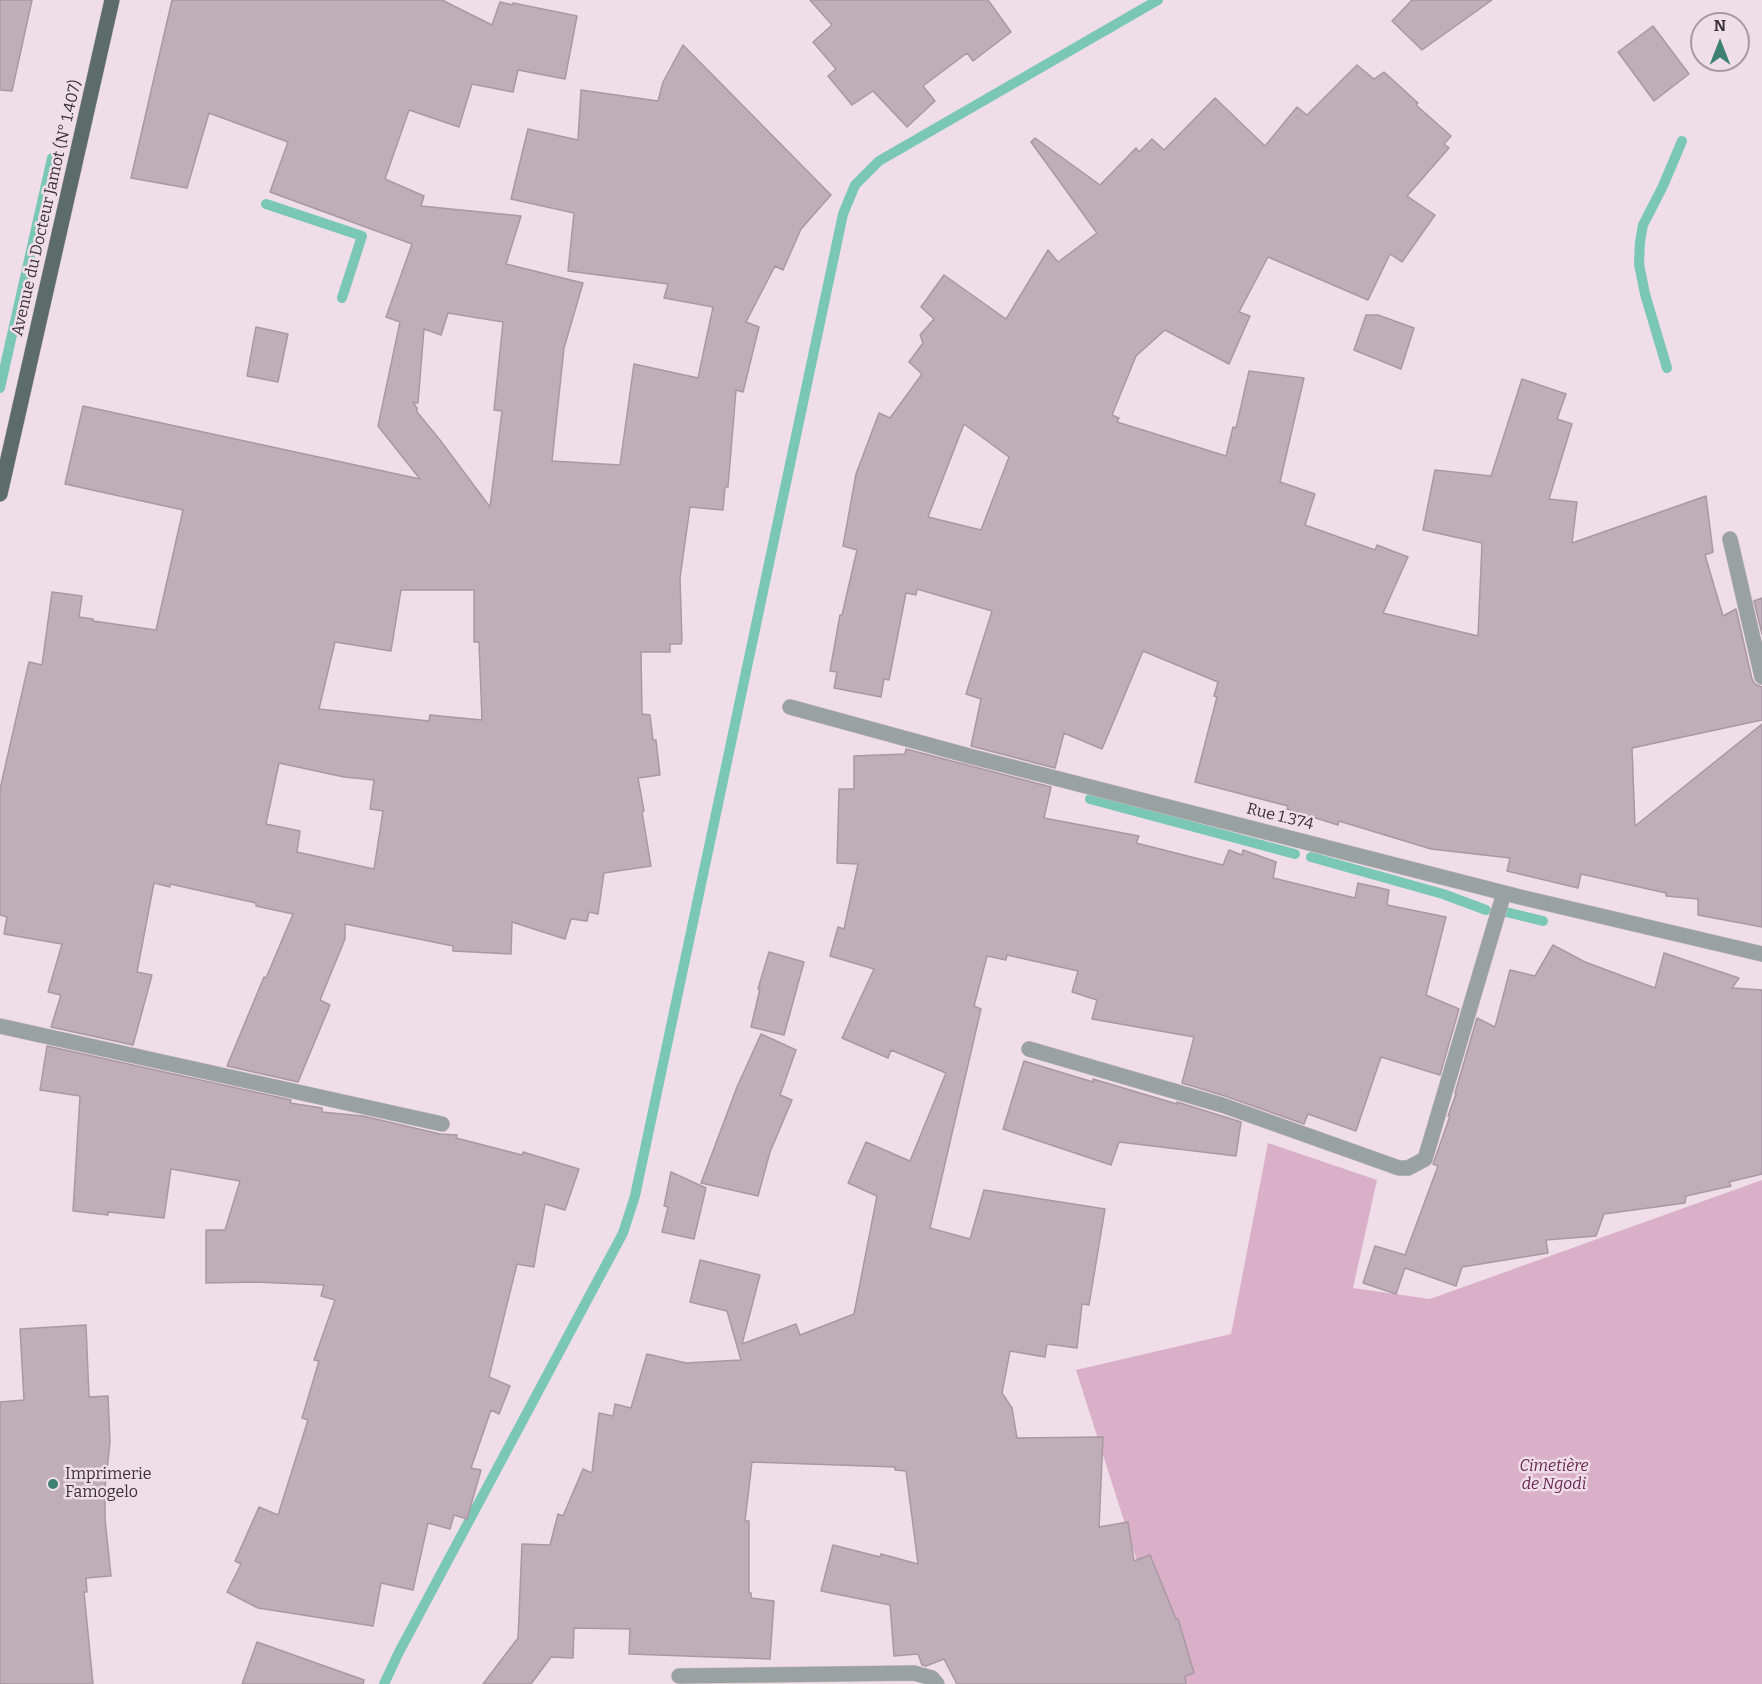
<!DOCTYPE html>
<html>
<head>
<meta charset="utf-8">
<style>
  body { margin:0 }
  #map { position:relative; width:1762px; height:1684px; overflow:hidden; background:#efdde7; font-family:Bitter,serif }
  canvas { display:block }
  .north { position:absolute; left:1690px; top:12px; width:60px; height:60px; box-sizing:border-box; background:#efdde7; border:2px solid #a699a0; border-radius:50%; rotate:0deg; font-size:16px; font-weight:700; line-height:24px; text-align:center; color:#393236 }
  .north::after { content:''; display:block; margin:auto; width:21px; height:27px; background:#3e8173; clip-path:polygon(50% 0,100% 100%,50% 72%,0 100%) }
</style>
</head>
<body>
<div id="map">
<canvas width="1762" height="1684"></canvas>
<div class="north">N</div>
</div>
<script>
const context = document.querySelector('canvas').getContext('2d');
context.lineJoin = 'round';
function fill(path, color) { context.fillStyle = color; context.fill(path, 'evenodd'); }
const shape = rows => new Path2D(rows.map(r => 'M' + r).join(''));
function stroke(path, color, width, dash) { context.strokeStyle = color; context.lineWidth = width; context.lineCap = dash ? 'butt' : 'round'; context.setLineDash(dash || []); context.stroke(path); }
function drawText(font, color, halo, rows, align = 'center') {
  context.font = font + ' Bitter,serif'; context.lineWidth = 5; context.setLineDash([]); context.textBaseline = 'middle'; context.strokeStyle = halo; context.fillStyle = color; for (const [text, x, y, turn = 0] of rows) {
    context.save(); context.translate(x, y); context.rotate((+turn || 0) * Math.PI / 180); context.textAlign = isNaN(turn) ? turn : align; if (halo) context.strokeText(text, 0, 0); context.fillText(text, 0, 0); context.restore();
  }
}
fill(shape([
  [1268,1143,1377,1180,1353,1288,1430,1299,1762,1180,1762,1684,1176,1684,1076,1370,1231,1334]
]), '#dab0c9');
stroke(shape([
  [266,204,362,236,342,298],
  [1667,368,1645,294,1639,264,1640,242,1643,225,1663,186,1682,141],
  [0,388,52,158],
  [1090,799,1295,854],
  [1311,857,1443,894,1486,910],
  [1506,912,1543,921],
  [384,1684,399,1652,623,1233,635,1196,843,214,855,185,879,161,1158,0]
]), '#7ac7b5', 10);
const building = shape([
  [0,0,32,0,12,91,0,90,0,0],
  [172,0,442,0,492,25,500,2,513,5,513,3,577,16,565,79,518,70,513,92,472,84,459,127,409,110,385,179,424,196,421,206,521,216,506,264,583,283,564,348,552,461,620,465,634,364,698,378,713,307,664,298,668,284,568,271,574,213,511,199,528,129,578,140,581,90,658,101,663,82,683,45,831,195,801,229,783,270,775,266,746,322,759,327,743,392,736,390,728,487,725,487,723,510,690,507,680,578,682,641,681,644,670,644,670,652,641,652,642,714,650,715,653,740,656,740,660,775,638,778,644,811,642,812,651,866,604,873,598,914,589,912,587,921,571,919,565,939,512,922,511,954,453,951,453,946,345,924,345,939,320,1000,330,1005,298,1082,227,1066,264,977,266,978,293,914,256,906,256,903,170,884,170,887,154,883,137,972,152,975,133,1045,51,1027,61,995,48,992,62,944,4,934,7,917,0,915,0,789,29,662,42,665,52,592,82,596,79,617,93,619,93,621,156,630,183,510,65,484,83,406,420,479,378,426,400,322,386,317,412,244,270,192,288,142,209,113,187,188,131,178,172,0],
  [448,313,503,322,494,410,502,411,490,507,440,440,417,412,417,408,413,402,418,403,424,329,441,335,448,313],
  [401,590,474,590,474,642,479,642,482,720,430,715,429,721,319,709,335,642,391,651,401,590],
  [279,763,344,777,374,780,370,809,383,811,374,869,297,852,300,831,266,824,279,763],
  [810,0,988,0,1011,32,973,61,967,53,923,86,935,101,907,127,873,91,852,105,828,76,836,69,813,42,832,25,810,0],
  [1412,0,1492,0,1422,50,1392,21,1412,0],
  [1653,26,1689,74,1654,101,1618,52,1653,26],
  [1357,65,1374,79,1384,72,1418,103,1416,105,1451,136,1444,144,1449,148,1407,196,1435,215,1402,262,1390,254,1368,300,1268,257,1239,312,1250,316,1229,364,1165,330,1136,356,1112,415,1119,418,1117,422,1226,456,1233,427,1236,428,1249,371,1304,378,1280,482,1315,494,1305,525,1375,550,1377,545,1408,557,1383,613,1478,636,1482,543,1423,530,1435,470,1491,476,1522,379,1566,394,1557,419,1572,424,1549,499,1577,502,1572,543,1706,496,1713,552,1705,555,1723,616,1736,609,1752,679,1755,684,1762,687,1762,720,1632,748,1635,826,1762,724,1762,927,1698,915,1698,899,1666,896,1666,893,1581,874,1578,888,1507,871,1510,858,1431,849,1339,821,1338,825,1287,809,1288,806,1195,782,1217,697,1214,696,1218,682,1143,651,1102,749,1064,733,1055,768,971,746,981,699,966,694,992,611,917,589,916,595,906,593,889,680,884,679,881,697,834,688,837,672,830,671,840,615,842,615,857,550,843,546,856,474,879,413,890,418,922,374,909,362,923,343,920,335,934,319,921,307,944,275,1006,319,1048,250,1058,262,1097,233,1031,142,1035,138,1100,185,1136,148,1139,152,1152,139,1164,150,1215,98,1265,146,1297,107,1307,115,1357,65],
  [964,424,1009,457,981,530,928,517,964,424],
  [1366,315,1378,315,1414,328,1401,369,1354,350,1366,315],
  [256,327,288,334,278,382,247,376,256,327],
  [1762,598,1762,634,1754,601,1762,598],
  [906,749,1051,787,1044,818,1139,836,1136,843,1223,865,1229,850,1242,855,1243,850,1276,862,1273,878,1355,898,1358,883,1389,890,1387,905,1446,917,1426,995,1459,1009,1440,1075,1381,1057,1356,1131,1308,1114,1304,1124,1225,1096,1182,1083,1194,1037,1092,1019,1097,1000,1072,992,1078,971,1007,955,1006,960,987,956,974,1006,981,1009,930,1228,970,1239,984,1190,1105,1209,1089,1305,1082,1304,1077,1348,1047,1344,1045,1357,1010,1351,1002,1393,1012,1408,1017,1438,1103,1437,1099,1527,1128,1522,1134,1561,1150,1555,1176,1619,1178,1619,1194,1673,1185,1676,1186,1684,957,1684,944,1659,926,1666,922,1665,918,1654,894,1656,890,1605,821,1591,833,1545,880,1557,881,1554,918,1564,906,1471,895,1470,895,1467,752,1462,745,1521,749,1521,749,1593,751,1593,751,1598,774,1601,770,1659,629,1654,630,1629,574,1628,573,1658,551,1657,531,1684,483,1684,518,1638,522,1544,550,1545,558,1514,563,1516,583,1469,592,1473,599,1413,613,1416,615,1404,631,1408,647,1354,686,1363,741,1360,727,1311,690,1302,700,1260,760,1275,742,1344,796,1324,800,1335,854,1314,877,1196,848,1183,866,1142,910,1161,946,1073,891,1050,888,1058,842,1038,874,969,830,956,838,927,844,929,858,864,837,863,839,789,854,789,854,756,905,754,906,749],
  [1553,945,1585,962,1655,988,1664,953,1739,978,1732,988,1762,990,1762,1174,1729,1182,1731,1186,1686,1196,1685,1203,1604,1214,1596,1236,1546,1240,1548,1253,1462,1267,1456,1286,1405,1268,1396,1294,1363,1283,1375,1246,1405,1255,1438,1166,1433,1164,1450,1116,1448,1116,1456,1094,1455,1093,1477,1018,1495,1027,1510,970,1535,976,1553,945],
  [769,952,804,962,784,1035,751,1027,760,989,758,989,769,952],
  [761,1034,796,1050,780,1095,792,1100,770,1152,758,1196,701,1183,737,1087,761,1034],
  [47,1046,291,1100,290,1103,322,1108,322,1112,363,1116,440,1134,457,1135,456,1138,522,1155,523,1152,579,1169,565,1210,545,1204,537,1248,534,1267,517,1264,489,1377,510,1386,499,1414,491,1410,471,1468,481,1470,467,1519,454,1515,450,1529,428,1523,413,1590,381,1583,373,1626,258,1608,227,1592,241,1564,235,1561,259,1507,278,1515,308,1420,302,1418,319,1361,314,1360,335,1300,321,1296,324,1285,255,1282,206,1283,206,1230,225,1230,240,1181,171,1169,164,1218,108,1212,108,1215,73,1211,80,1096,40,1090,47,1046],
  [1024,1061,1093,1082,1093,1079,1177,1104,1177,1102,1241,1122,1236,1156,1119,1142,1111,1165,1003,1129,1024,1061],
  [671,1172,706,1188,694,1239,662,1232,668,1207,664,1206,671,1172],
  [86,1325,89,1397,108,1396,110,1442,105,1488,105,1519,111,1576,86,1578,87,1592,84,1592,93,1684,0,1684,0,1402,24,1400,20,1329,86,1325],
  [257,1642,364,1680,363,1684,242,1684,257,1642]
]);
fill(building, '#bfaeb8');
stroke(building, '#a998a2', 1.5);
const minor = shape([
  [1730,539,1762,677],
  [790,707,969,756,1520,897,1762,954],
  [0,1026,442,1124],
  [1029,1049,1222,1105,1399,1168,1408,1168,1425,1159,1504,893],
  [679,1676,914,1673,932,1678,937,1684]
]);
const major = shape([
  [0,494,112,0]
]);
stroke(minor, '#cbbbc4', 16);
stroke(major, '#cbbbc4', 16);
stroke(minor, '#99a2a0', 15);
stroke(major, '#5c6c68', 15);
for (const [x, y, r, color] of [
  [53,1484,6,"#3e8173"]
]) { const dot = new Path2D(); dot.arc(x, y, r, 0, 2 * Math.PI); context.fillStyle = color; context.fill(dot); stroke(dot, '#efdde7', 2); }
drawText('16px', '#393236', '#efdde7', [
  ["Avenue du Docteur Jamot (N° 1.407)",47,208,-77],
  ["Rue 1.374",1280,817,14]
]);
drawText('italic 16px', '#6b2855', '#efdde7', [
  ["Cimetière",1554,1467],
  ["de Ngodi",1554,1485]
]);
drawText('16px', '#393236', '#efdde7', [
  ["Imprimerie",65,1475],
  ["Famogelo",65,1493]
], 'left');
</script>
</body>
</html>
